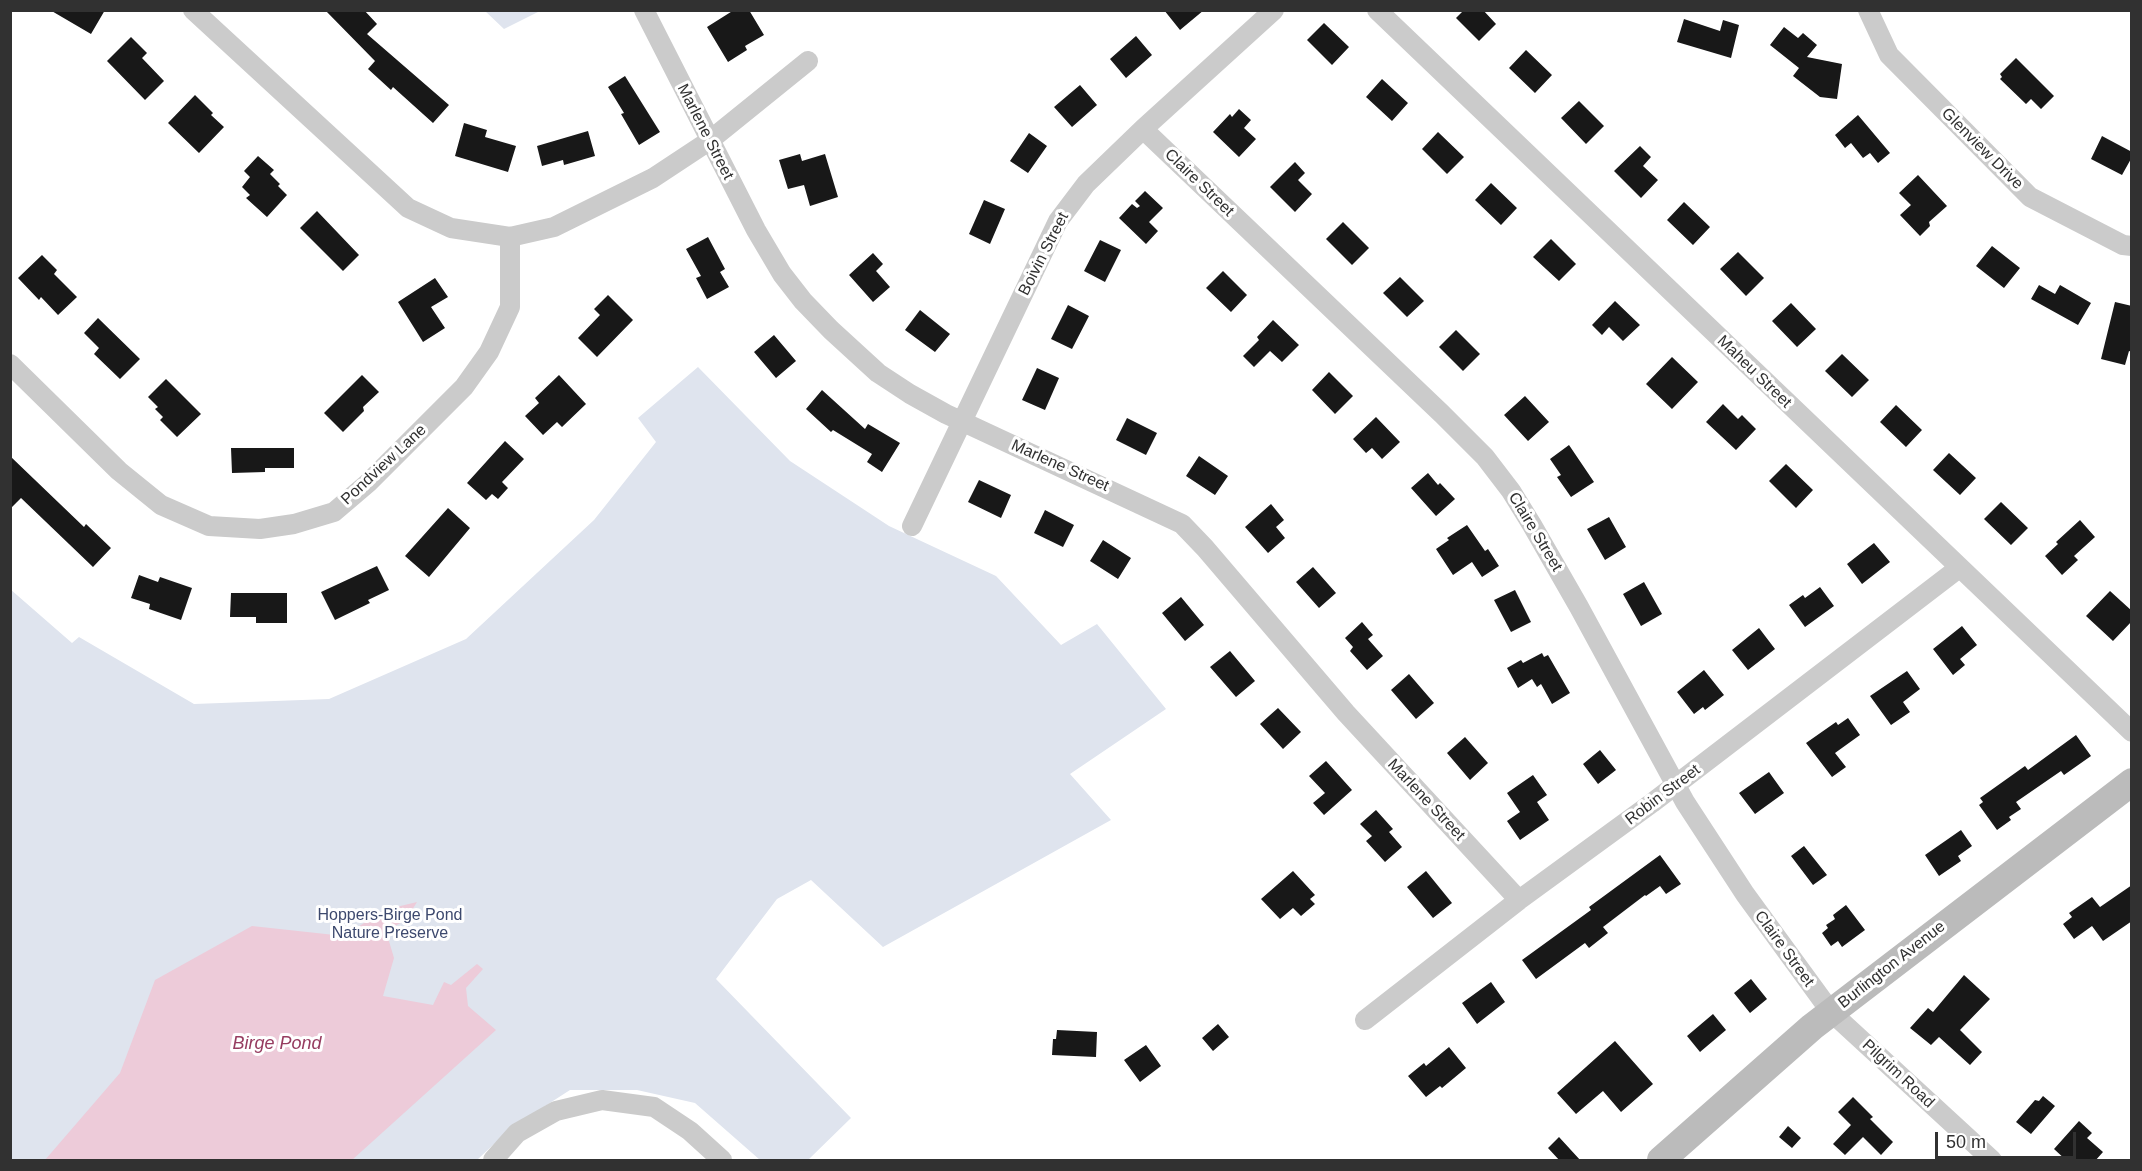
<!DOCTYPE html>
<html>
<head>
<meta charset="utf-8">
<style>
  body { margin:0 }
  #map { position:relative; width:2142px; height:1171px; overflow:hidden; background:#fff; font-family:Helvetica,sans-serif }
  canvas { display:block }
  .frame { position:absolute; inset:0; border:12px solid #313131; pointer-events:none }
  .scale { position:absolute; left:1935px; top:1132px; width:141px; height:27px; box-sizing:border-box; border:3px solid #313131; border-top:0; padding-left:8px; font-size:18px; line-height:21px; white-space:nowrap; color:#313131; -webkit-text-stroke:4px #fff; paint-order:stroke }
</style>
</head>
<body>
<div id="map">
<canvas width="2142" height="1171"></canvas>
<div class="frame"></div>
<div class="scale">50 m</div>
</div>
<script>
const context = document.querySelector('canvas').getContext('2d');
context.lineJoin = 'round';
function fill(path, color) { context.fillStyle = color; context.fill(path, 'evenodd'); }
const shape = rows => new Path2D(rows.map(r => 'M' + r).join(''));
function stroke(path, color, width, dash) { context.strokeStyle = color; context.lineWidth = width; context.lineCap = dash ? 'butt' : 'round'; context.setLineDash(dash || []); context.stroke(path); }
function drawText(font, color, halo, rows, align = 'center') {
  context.font = font + ' Helvetica,sans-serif'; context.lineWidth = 6; context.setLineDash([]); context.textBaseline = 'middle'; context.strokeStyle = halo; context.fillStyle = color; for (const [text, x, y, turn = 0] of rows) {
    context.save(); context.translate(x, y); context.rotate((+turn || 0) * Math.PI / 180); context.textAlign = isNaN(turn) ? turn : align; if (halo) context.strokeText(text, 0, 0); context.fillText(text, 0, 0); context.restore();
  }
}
fill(shape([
  [485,11,540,11,504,29],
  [698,367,790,461,889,526,996,576,1061,645,1097,624,1166,709,1070,774,1111,820,883,947,811,880,777,899,716,979,851,1118,808,1160,760,1160,695,1103,637,1090,570,1090,511,1128,477,1160,11,1160,10,589,72,643,79,637,194,704,329,699,466,639,594,520,656,442,638,418]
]), '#dfe4ee');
fill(shape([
  [417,902,406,920,386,931,394,958,383,996,433,1005,444,982,451,985,477,964,483,969,466,988,468,1006,496,1030,352,1160,45,1160,120,1073,155,980,252,926,344,936,384,910]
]), '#edcbd9');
fill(shape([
  [50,10,105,10,91,34],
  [325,10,364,10,377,24,367,34,449,105,433,123,393,87,391,90,368,69,375,61],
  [734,10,749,10,764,35,745,46,747,50,728,62,707,27],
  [1164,10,1204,10,1180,30],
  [1464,10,1483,10,1496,24,1479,41,1456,18],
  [1684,19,1720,31,1723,20,1739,25,1731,58,1677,42],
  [1324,23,1349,47,1332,65,1307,40],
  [1784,27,1798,38,1803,33,1817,45,1807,57,1842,64,1837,99,1820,97,1793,76,1799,68,1770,45],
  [1136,36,1152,55,1126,78,1110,59],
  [131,37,147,53,142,58,164,81,145,100,107,61],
  [1526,50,1552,75,1535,93,1509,68],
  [2016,58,2054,96,2041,109,2031,99,2026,104,2000,79,2002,77,2000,74],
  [625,76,660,132,639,145,621,114,624,113,608,87],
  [1382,79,1408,103,1392,121,1366,97],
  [1080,85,1097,105,1072,127,1054,107],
  [195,95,213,113,211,115,224,127,199,153,168,123],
  [1579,101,1604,126,1586,144,1561,118],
  [1239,109,1251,120,1244,128,1256,139,1239,157,1213,132,1230,114,1232,117],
  [1858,115,1890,153,1878,163,1870,153,1863,158,1851,143,1845,148,1835,135],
  [464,123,487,130,485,137,516,146,508,172,455,156],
  [588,131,595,156,564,165,563,160,542,166,537,146],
  [1438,132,1464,157,1447,174,1422,149],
  [1029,133,1047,146,1028,173,1010,161],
  [2102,136,2132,152,2132,157,2122,175,2091,159],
  [1640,146,1651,157,1643,166,1658,180,1641,198,1614,171],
  [800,154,802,161,825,154,838,197,810,206,804,185,788,189,779,160],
  [258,156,274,170,270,174,280,184,278,186,287,195,267,217,246,198,250,195,242,187,250,177,244,171],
  [1295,162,1305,173,1298,180,1312,194,1295,212,1270,187],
  [1918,175,1947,206,1929,222,1930,226,1920,236,1900,215,1911,205,1899,193],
  [1491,183,1517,208,1501,225,1475,200],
  [1145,191,1163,208,1149,222,1158,231,1146,244,1119,218,1132,204,1137,208,1140,206,1135,201],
  [984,200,1005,209,990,244,969,234],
  [1684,202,1710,227,1693,245,1667,220],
  [317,211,359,255,343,271,300,228],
  [1343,222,1369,248,1352,265,1326,239],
  [708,237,725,269,720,272,729,287,707,299,696,278,701,276,686,249],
  [1551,239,1576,264,1559,281,1533,257],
  [1100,240,1121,250,1105,282,1084,271],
  [1992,246,2020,268,2004,288,1976,266],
  [1738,252,1764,278,1746,296,1720,269],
  [873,253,883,264,876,271,890,287,873,302,849,275],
  [42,255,57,270,54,274,77,297,58,315,41,297,39,300,18,278],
  [1223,271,1247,295,1231,312,1206,288],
  [1400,277,1424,301,1407,317,1383,293],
  [435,278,448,297,431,307,445,328,423,342,398,302],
  [2039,285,2055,294,2060,285,2091,303,2078,325,2031,299],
  [608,295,633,320,597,357,578,338,600,315,594,309],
  [1615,301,1640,325,1623,341,1609,327,1602,335,1592,325],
  [2115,302,2132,306,2132,352,2129,351,2125,365,2101,359],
  [1791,303,1816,329,1797,347,1772,321],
  [1068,305,1089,316,1072,349,1051,339],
  [920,310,950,334,935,352,905,330],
  [98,318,140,359,120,379,94,354,99,348,84,333],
  [1273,320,1299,345,1282,362,1270,351,1254,367,1243,356,1259,340,1257,337],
  [1456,330,1480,354,1463,371,1439,347],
  [774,335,796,361,776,378,754,352],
  [1842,354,1869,380,1852,397,1825,371],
  [1672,357,1698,382,1672,409,1646,384],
  [1037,368,1059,378,1045,410,1022,400],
  [1329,372,1353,396,1335,414,1312,390],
  [362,375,379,392,363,407,364,411,343,432,324,413],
  [559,375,586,404,562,427,557,422,543,435,525,416,539,403,535,398],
  [166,379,201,414,177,437,160,420,163,417,155,409,158,407,148,397],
  [822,390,865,429,868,424,900,443,882,472,867,462,872,454,833,430,831,432,806,409],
  [1525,396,1549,422,1528,441,1504,415],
  [1723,404,1738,419,1742,415,1756,429,1736,450,1706,422],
  [1896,405,1922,430,1906,447,1880,422],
  [1376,417,1400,442,1382,459,1372,448,1366,453,1353,439],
  [1127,418,1157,433,1146,455,1116,440],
  [505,441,524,459,502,482,508,488,498,499,492,494,486,500,467,483],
  [1569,445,1594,482,1571,497,1557,477,1561,475,1550,459],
  [231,448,294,448,294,468,265,468,265,472,232,473],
  [1949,453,1976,478,1960,495,1933,470],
  [10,456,84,527,86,524,111,548,93,567,21,498,10,509],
  [1199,456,1228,476,1215,495,1186,476],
  [1786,464,1813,490,1796,508,1769,481],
  [1428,473,1438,485,1440,483,1455,499,1436,516,1411,488],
  [979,480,1011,495,1001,518,968,502],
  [2001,502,2028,528,2011,545,1984,519],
  [1271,504,1284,520,1276,527,1285,538,1268,553,1245,527],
  [448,508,470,528,429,577,405,556],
  [1045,510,1074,525,1063,547,1034,533],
  [1609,517,1626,547,1605,560,1587,529],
  [2080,520,2095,537,2074,556,2078,560,2062,575,2045,556,2058,544,2056,542],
  [1467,525,1485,551,1488,549,1499,566,1482,577,1472,562,1453,575,1436,549,1449,540,1447,538],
  [1103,540,1131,558,1118,579,1090,561],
  [1874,543,1890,562,1862,584,1847,564],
  [377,566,389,590,368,600,370,603,335,620,321,592],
  [1313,567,1336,593,1319,608,1296,582],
  [139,575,158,582,160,577,192,588,181,620,149,609,150,604,131,598],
  [1644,582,1662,614,1641,626,1623,594],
  [1820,587,1834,606,1805,627,1789,605,1803,595,1805,598],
  [1515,590,1531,622,1511,632,1494,600],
  [2110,591,2132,611,2132,621,2113,641,2086,616],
  [231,593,287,593,287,623,256,623,256,617,230,617],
  [1181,597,1204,625,1185,641,1162,613],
  [1362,622,1373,635,1368,639,1383,656,1367,670,1350,651,1353,647,1345,638],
  [1962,626,1977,645,1960,659,1965,665,1953,675,1933,649],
  [1759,628,1775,649,1748,670,1732,650],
  [1230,651,1255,681,1236,697,1210,667],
  [1542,653,1544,657,1548,655,1570,693,1552,704,1541,684,1537,687,1532,679,1518,688,1507,668,1521,660,1523,663],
  [1704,670,1724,695,1705,710,1703,707,1694,714,1677,692],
  [1907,671,1920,689,1903,702,1910,712,1891,725,1870,696],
  [1409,674,1434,703,1416,719,1391,690],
  [1278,708,1301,732,1283,749,1260,724],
  [1848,718,1860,735,1835,753,1846,767,1832,777,1806,743,1836,722,1838,725],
  [2076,735,2091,756,2064,775,2061,771,2016,802,2021,809,2009,817,2011,820,1997,830,1979,805,1983,802,1980,798,2025,766,2028,770],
  [1465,737,1488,763,1470,780,1447,753],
  [1600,750,1616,770,1598,784,1583,764],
  [1326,761,1352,790,1324,815,1313,803,1325,793,1309,776],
  [1769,772,1784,793,1755,814,1739,793],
  [1533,775,1547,795,1537,802,1549,820,1520,840,1507,821,1520,812,1507,793],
  [1376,810,1393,829,1389,832,1402,847,1385,862,1366,841,1372,836,1360,824],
  [1961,830,1972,846,1958,856,1961,861,1939,876,1925,855],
  [1804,846,1827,875,1813,885,1791,856],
  [1660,855,1681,884,1666,894,1660,886,1646,896,1645,895,1603,927,1608,933,1589,948,1585,943,1536,979,1522,960,1591,910,1589,907],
  [1293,871,1315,895,1310,899,1315,904,1301,916,1293,908,1280,919,1261,899],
  [1426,871,1452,903,1433,918,1407,887],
  [2132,885,2132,921,2103,941,2092,926,2074,939,2063,924,2072,917,2069,913,2092,897,2100,907],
  [1846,905,1865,930,1842,947,1838,941,1831,946,1822,933,1828,928,1826,925,1835,919,1833,915],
  [1964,975,1990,999,1960,1030,1982,1052,1970,1065,1939,1037,1931,1045,1910,1028,1928,1008,1933,1012],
  [1751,979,1767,999,1750,1013,1734,993],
  [1491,982,1505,1002,1477,1024,1462,1003],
  [1713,1014,1726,1030,1700,1052,1687,1036],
  [1218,1024,1229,1037,1213,1051,1202,1038],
  [1057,1030,1097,1032,1096,1057,1052,1055,1053,1039,1056,1039],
  [1615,1041,1653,1084,1621,1112,1603,1091,1576,1114,1557,1093],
  [1146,1045,1161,1066,1140,1082,1124,1060],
  [1449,1047,1466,1068,1442,1088,1440,1086,1426,1097,1408,1076,1424,1063,1426,1066],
  [2043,1096,2055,1106,2031,1134,2016,1122,2035,1100,2039,1101],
  [1853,1097,1873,1117,1870,1119,1893,1142,1881,1155,1863,1137,1845,1155,1833,1144,1851,1125,1838,1112],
  [2079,1121,2092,1133,2087,1138,2103,1152,2095,1161,2067,1161,2054,1149],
  [1788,1126,1801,1138,1792,1148,1779,1137],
  [1559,1137,1581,1161,1560,1161,1548,1148]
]), '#181818');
stroke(shape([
  [644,10,756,230,782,274,803,301,831,330,878,373,910,394,946,414,1182,524,1205,548,1346,713,1519,900],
  [1377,10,2132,732],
  [1868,10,1889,55,2030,197,2123,245,2132,246],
  [1143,129,1442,414,1485,457,1511,491,1532,525,1579,607,1685,802,1745,894,1831,1012,1992,1160],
  [510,237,554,227,653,178,709,141,808,61],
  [10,364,119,471,161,505,209,526,260,529,294,524,334,512,368,483,464,387,489,352,510,307,510,237,451,228,408,208,193,10],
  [912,526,1058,221,1086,184,1143,129,1274,10],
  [1365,1020,1519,900,1652,803,1959,568],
  [493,1160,517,1133,556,1111,602,1100,654,1107,690,1131,722,1160]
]), '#cbcbcb', 20);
stroke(shape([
  [1661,1160,1812,1027,2132,782]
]), '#bbb', 28);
drawText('16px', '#313131', '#fff', [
  ["Marlene Street",705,132,63],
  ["Glenview Drive",1982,149,45],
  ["Claire Street",1199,183,44],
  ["Boivin Street",1044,254,-63],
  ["Maheu Street",1754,372,44],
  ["Pondview Lane",384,465,-43],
  ["Marlene Street",1060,466,24],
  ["Claire Street",1535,532,59],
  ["Robin Street",1663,795,-37],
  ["Marlene Street",1426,800,47],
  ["Claire Street",1784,949,54],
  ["Burlington Avenue",1892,965,-38],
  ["Pilgrim Road",1898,1074,43]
]);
drawText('16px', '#3d496e', '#fff', [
  ["Hoppers-Birge Pond",390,916],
  ["Nature Preserve",390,934]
]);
drawText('italic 18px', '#963c60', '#fff', [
  ["Birge Pond",277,1044]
]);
</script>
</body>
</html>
